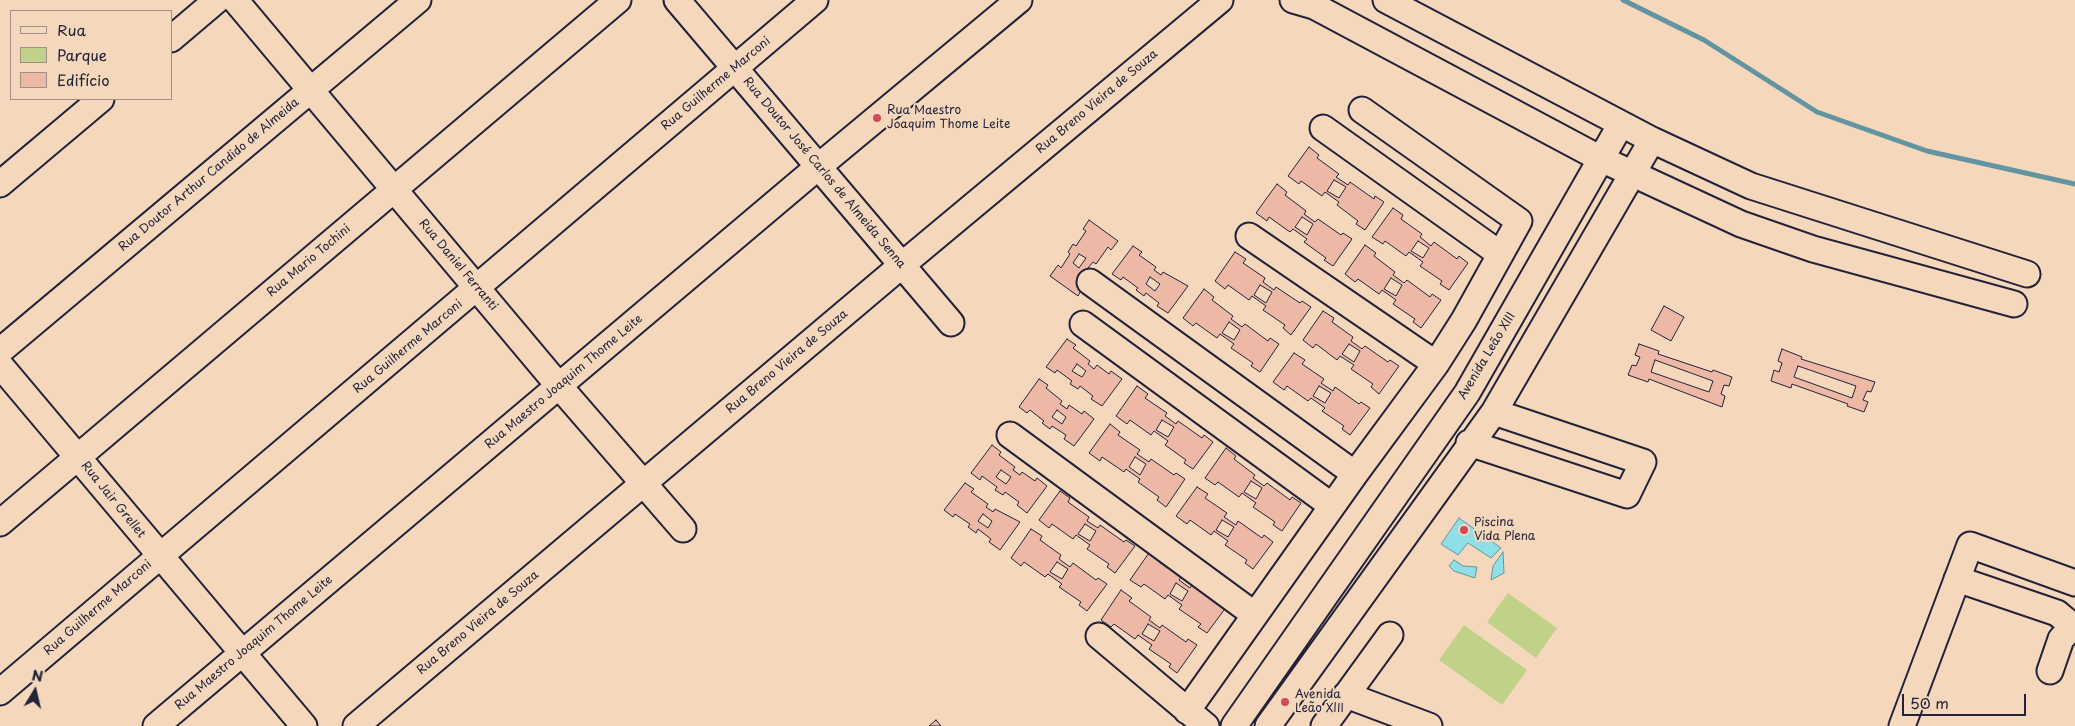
<!DOCTYPE html>
<html>
<head>
<meta charset="utf-8">
<style>
  body { margin:0 }
  #map { position:relative; width:2075px; height:726px; overflow:hidden; background:#f5d8bb; font-family:"Playpen Sans",sans-serif }
  canvas { display:block }
  .legend { position:absolute; left:10px; top:10px; width:162px; height:90px; box-sizing:border-box; background:#f5d8bb; border:1px solid #a18f88; margin:0; padding:6px 9px; list-style:none; font-size:15px; color:#22223b }
  .legend li { display:flex; align-items:center; gap:10px; height:25px }
  .legend b { width:25px; border:1px solid #a18f88 }
  .north { position:absolute; left:10px; top:666px; width:50px; height:50px; -webkit-text-stroke:4px #f5d8bb; paint-order:stroke; rotate:9deg; font-size:14px; font-weight:700; line-height:20px; text-align:center; color:#22223b }
  .north::after { content:''; display:block; margin:auto; width:18px; height:22px; background:#22223b; clip-path:polygon(50% 0,100% 100%,50% 72%,0 100%) }
  .scale { position:absolute; left:1902px; top:694px; width:124px; height:22px; box-sizing:border-box; border:2px solid #22223b; border-top:0; padding-left:6px; font-size:15px; line-height:18px; white-space:nowrap; color:#22223b; -webkit-text-stroke:4px #f5d8bb; paint-order:stroke }
</style>
</head>
<body>
<div id="map">
<canvas width="2075" height="726"></canvas>
<ul class="legend">
<li><b style="height:6px;background:#f5d8bb"></b>Rua</li>
<li><b style="height:14px;background:#c0d287"></b>Parque</li>
<li><b style="height:14px;background:#edb8a6"></b>Edifício</li>
</ul>
<div class="north">N</div>
<div class="scale">50 m</div>
</div>
<script>
const context = document.querySelector('canvas').getContext('2d');
context.lineJoin = 'round';
function fill(path, color) { context.fillStyle = color; context.fill(path, 'evenodd'); }
const shape = rows => new Path2D(rows.map(r => 'M' + r).join(''));
function stroke(path, color, width, dash) { context.strokeStyle = color; context.lineWidth = width; context.lineCap = dash ? 'butt' : 'round'; context.setLineDash(dash || []); context.stroke(path); }
function drawText(font, color, halo, rows, align = 'center') {
  context.font = font + ' "Playpen Sans",sans-serif'; context.lineWidth = 4; context.setLineDash([]); context.textBaseline = 'middle'; context.strokeStyle = halo; context.fillStyle = color; for (const [text, x, y, turn = 0] of rows) {
    context.save(); context.translate(x, y); context.rotate((+turn || 0) * Math.PI / 180); context.textAlign = isNaN(turn) ? turn : align; if (halo) context.strokeText(text, 0, 0); context.fillText(text, 0, 0); context.restore();
  }
}
fill(shape([
  [1508,593,1557,628,1536,658,1487,622],
  [1464,625,1527,670,1502,705,1439,660]
]), '#c0d287');
const water = shape([
  [1459,518,1501,548,1491,558,1468,543,1458,555,1441,544,1459,518],
  [1503,552,1504,573,1491,580,1493,566,1503,552],
  [1454,560,1463,566,1477,567,1475,578,1454,571,1449,566,1454,560]
]);
fill(water, '#8fe0e6');
stroke(water, '#6394a2', 1);
stroke(shape([
  [1623,0,1704,40,1817,112,1927,151,2075,184]
]), '#6394a2', 5);
const building = shape([
  [1309,147,1319,155,1317,158,1339,174,1336,177,1348,185,1350,182,1374,199,1375,196,1384,202,1365,230,1356,224,1358,221,1337,205,1339,202,1325,192,1322,196,1301,181,1299,184,1288,176,1309,147],
  [1334,180,1346,187,1339,198,1327,191,1334,180],
  [1277,184,1287,192,1285,195,1306,211,1304,214,1315,222,1318,219,1341,235,1343,233,1352,239,1333,266,1324,260,1326,258,1304,242,1307,239,1293,229,1290,232,1269,217,1267,221,1256,213,1277,184],
  [1393,208,1403,215,1401,219,1422,234,1420,237,1431,246,1434,242,1457,259,1459,256,1468,263,1449,290,1440,284,1442,281,1420,266,1423,262,1409,252,1406,256,1385,241,1383,244,1372,237,1393,208],
  [1302,217,1313,224,1307,235,1295,227,1302,217],
  [1089,220,1118,241,1111,250,1108,247,1096,264,1093,262,1088,268,1092,271,1078,296,1050,276,1058,265,1061,268,1070,254,1068,252,1073,244,1076,246,1086,231,1083,229,1089,220],
  [1418,241,1429,248,1423,258,1411,251,1418,241],
  [1365,245,1376,253,1374,256,1395,272,1393,275,1404,283,1407,280,1430,297,1432,294,1441,300,1421,328,1413,322,1415,319,1393,304,1396,300,1382,290,1379,294,1358,279,1355,282,1345,274,1365,245],
  [1133,246,1142,252,1139,255,1156,267,1154,270,1161,275,1163,272,1188,286,1168,313,1157,306,1159,303,1146,293,1144,296,1136,290,1138,288,1123,277,1121,280,1112,274,1133,246],
  [1235,252,1246,259,1243,263,1265,278,1263,282,1274,290,1276,287,1300,303,1302,301,1311,307,1291,335,1283,328,1285,325,1263,310,1266,306,1252,296,1249,300,1228,285,1225,289,1215,281,1235,252],
  [1079,254,1086,258,1079,268,1073,263,1079,254],
  [1150,277,1160,284,1155,291,1146,284,1150,277],
  [1391,278,1402,285,1396,296,1384,289,1391,278],
  [1260,285,1272,292,1266,303,1254,295,1260,285],
  [1204,289,1214,297,1212,300,1233,316,1231,319,1242,327,1245,324,1268,341,1270,338,1279,344,1260,372,1251,366,1253,363,1231,348,1234,344,1220,334,1217,338,1196,323,1193,326,1183,318,1204,289],
  [1664,306,1684,317,1671,341,1651,330,1664,306],
  [1323,311,1334,318,1332,322,1353,337,1351,341,1362,349,1365,346,1388,362,1390,360,1399,366,1379,394,1371,387,1373,384,1351,369,1354,365,1340,356,1337,360,1316,344,1313,348,1303,340,1323,311],
  [1229,322,1240,330,1234,340,1222,333,1229,322],
  [1067,339,1076,345,1073,348,1090,361,1088,364,1094,369,1097,365,1109,374,1111,371,1122,379,1102,406,1091,399,1093,396,1080,386,1078,389,1070,384,1072,381,1057,370,1055,373,1046,367,1067,339],
  [1349,344,1360,351,1354,362,1342,354,1349,344],
  [1639,344,1659,351,1658,354,1712,372,1713,370,1732,377,1729,386,1724,385,1721,394,1725,396,1722,407,1649,379,1648,382,1628,375,1632,365,1636,366,1640,357,1635,355,1639,344],
  [1782,349,1802,357,1801,359,1875,382,1871,392,1867,391,1863,400,1868,402,1864,412,1847,406,1848,404,1792,384,1791,388,1771,381,1774,370,1779,372,1782,363,1778,361,1782,349],
  [1294,353,1305,360,1302,364,1324,379,1321,383,1333,391,1335,387,1359,404,1361,402,1370,408,1350,435,1342,429,1344,426,1322,411,1325,408,1311,398,1308,401,1287,386,1284,390,1273,382,1294,353],
  [1655,360,1713,381,1709,392,1651,372,1655,360],
  [1077,364,1086,371,1082,377,1072,371,1077,364],
  [1798,366,1856,386,1852,398,1794,377,1798,366],
  [1039,379,1048,385,1046,388,1062,401,1060,404,1067,409,1069,405,1082,414,1084,411,1094,419,1074,446,1064,439,1066,435,1052,426,1050,429,1042,423,1044,421,1030,410,1027,413,1019,407,1039,379],
  [1137,386,1148,394,1145,398,1167,413,1165,416,1176,424,1178,421,1202,438,1204,435,1213,442,1193,469,1184,463,1186,460,1165,445,1168,441,1154,431,1151,435,1130,420,1127,424,1116,416,1137,386],
  [1319,386,1331,393,1325,403,1313,396,1319,386],
  [1057,410,1066,417,1062,424,1052,417,1057,410],
  [1162,420,1174,427,1168,437,1156,430,1162,420],
  [1110,424,1120,432,1118,435,1140,450,1137,454,1149,462,1151,459,1174,475,1176,473,1185,479,1166,507,1157,500,1159,497,1138,482,1140,479,1126,469,1124,472,1102,457,1100,461,1089,453,1110,424],
  [992,445,1001,452,999,455,1015,467,1013,470,1020,475,1022,472,1035,481,1037,478,1047,486,1027,513,1017,505,1019,502,1005,492,1003,495,995,490,997,487,982,476,980,480,971,473,992,445],
  [1226,448,1236,456,1234,459,1255,475,1253,478,1264,486,1267,483,1290,500,1292,497,1301,503,1282,531,1273,525,1275,522,1253,507,1256,503,1242,493,1239,497,1218,482,1215,485,1205,478,1226,448],
  [1135,457,1146,464,1140,475,1129,467,1135,457],
  [1001,470,1011,477,1006,484,996,477,1001,470],
  [1251,481,1262,488,1256,499,1244,492,1251,481],
  [965,483,974,489,971,492,988,504,986,507,993,512,995,509,1020,522,1000,550,989,542,991,539,978,529,976,533,968,527,970,524,955,514,953,517,944,510,965,483],
  [1197,487,1208,494,1205,498,1227,513,1224,517,1236,525,1238,521,1262,538,1264,535,1273,542,1253,569,1245,563,1247,560,1225,545,1228,541,1214,531,1211,535,1190,520,1187,524,1176,516,1197,487],
  [1060,491,1070,498,1068,502,1089,517,1087,521,1098,528,1100,525,1124,542,1126,540,1135,546,1115,573,1107,567,1109,564,1087,549,1090,545,1076,535,1073,539,1052,524,1049,528,1039,520,1060,491],
  [983,514,992,521,988,528,978,521,983,514],
  [1222,520,1234,527,1228,537,1216,530,1222,520],
  [1085,524,1096,531,1090,541,1078,534,1085,524],
  [1031,529,1042,536,1040,540,1061,555,1059,559,1070,567,1073,563,1096,580,1098,578,1107,584,1087,611,1079,605,1081,602,1059,587,1062,584,1048,574,1045,577,1024,562,1021,566,1011,558,1031,529],
  [1151,550,1162,558,1159,562,1181,577,1179,580,1190,588,1192,585,1216,602,1227,606,1207,633,1198,627,1201,624,1179,609,1182,605,1168,595,1165,599,1144,584,1141,587,1130,580,1151,550],
  [1057,562,1068,569,1062,579,1050,572,1057,562],
  [1176,583,1188,591,1182,601,1170,594,1176,583],
  [1121,590,1132,598,1129,601,1151,617,1149,620,1160,628,1162,625,1186,642,1188,639,1197,645,1177,673,1169,667,1171,664,1149,649,1152,645,1138,635,1135,639,1114,624,1111,627,1101,620,1121,590],
  [1148,624,1160,631,1154,641,1142,634,1148,624],
  [936,720,941,726,929,726,936,720]
]);
fill(building, '#edb8a6');
stroke(building, '#22223b', 1);
const minor = shape([
  [235,0,559,386,683,529],
  [677,0,951,323],
  [1293,0,1314,6,1601,159,1741,224,1813,249,2014,304],
  [1386,0,1652,140,1751,186,2027,274],
  [171,39,217,0],
  [1323,128,1500,254],
  [0,184,101,99],
  [1249,236,1436,364],
  [1090,282,1355,474],
  [1083,324,1332,506],
  [0,351,418,0],
  [0,365,304,726],
  [1010,435,1255,615],
  [1469,443,1627,495,1643,462,1494,412],
  [0,523,618,0],
  [1957,579,2057,613,2075,628],
  [1099,636,1206,726],
  [2050,671,2061,639,2073,626],
  [0,692,815,0],
  [1346,695,1429,726],
  [1187,711,1355,474,1436,364,1464,320,1519,221,1362,110],
  [156,726,818,167,1019,0],
  [356,726,902,265,1220,0],
  [1234,726,1467,393,1621,124],
  [1268,726,1494,412,1652,140],
  [1324,726,1390,635],
  [1902,726,1970,545,2075,583]
]);
stroke(minor, '#22223b', 29);
stroke(minor, '#f5d8bb', 25);
for (const [x, y, r, color] of [
  [877,118,5,"#d1495b"],
  [1464,530,5,"#d1495b"],
  [1285,702,5,"#d1495b"]
]) { const dot = new Path2D(); dot.arc(x, y, r, 0, 2 * Math.PI); context.fillStyle = color; context.fill(dot); stroke(dot, '#f5d8bb', 2); }
drawText('12px', '#22223b', '#f5d8bb', [
  ["Rua Guilherme Marconi",716,84,-40],
  ["Rua Breno Vieira de Souza",1097,102,-40],
  ["Rua Doutor José Carlos de Almeida Senna",824,173,50],
  ["Rua Doutor Arthur Candido de Almeida",209,175,-40],
  ["Rua Mario Tochini",309,261,-40],
  ["Rua Daniel Ferranti",458,265,50],
  ["Rua Guilherme Marconi",408,347,-40],
  ["Avenida Leão XIII",1487,356,-59],
  ["Rua Breno Vieira de Souza",787,362,-40],
  ["Rua Maestro Joaquim Thome Leite",564,382,-40],
  ["Rua Jair Grellet",113,500,51],
  ["Rua Guilherme Marconi",98,608,-41],
  ["Rua Breno Vieira de Souza",478,623,-40],
  ["Rua Maestro Joaquim Thome Leite",254,643,-40]
]);
drawText('12px', '#22223b', '#f5d8bb', [
  ["Rua Maestro",887,111],
  ["Joaquim Thome Leite",887,125],
  ["Piscina",1474,523],
  ["Vida Plena",1474,537],
  ["Avenida",1295,695],
  ["Leão XIII",1295,709]
], 'left');
</script>
</body>
</html>
